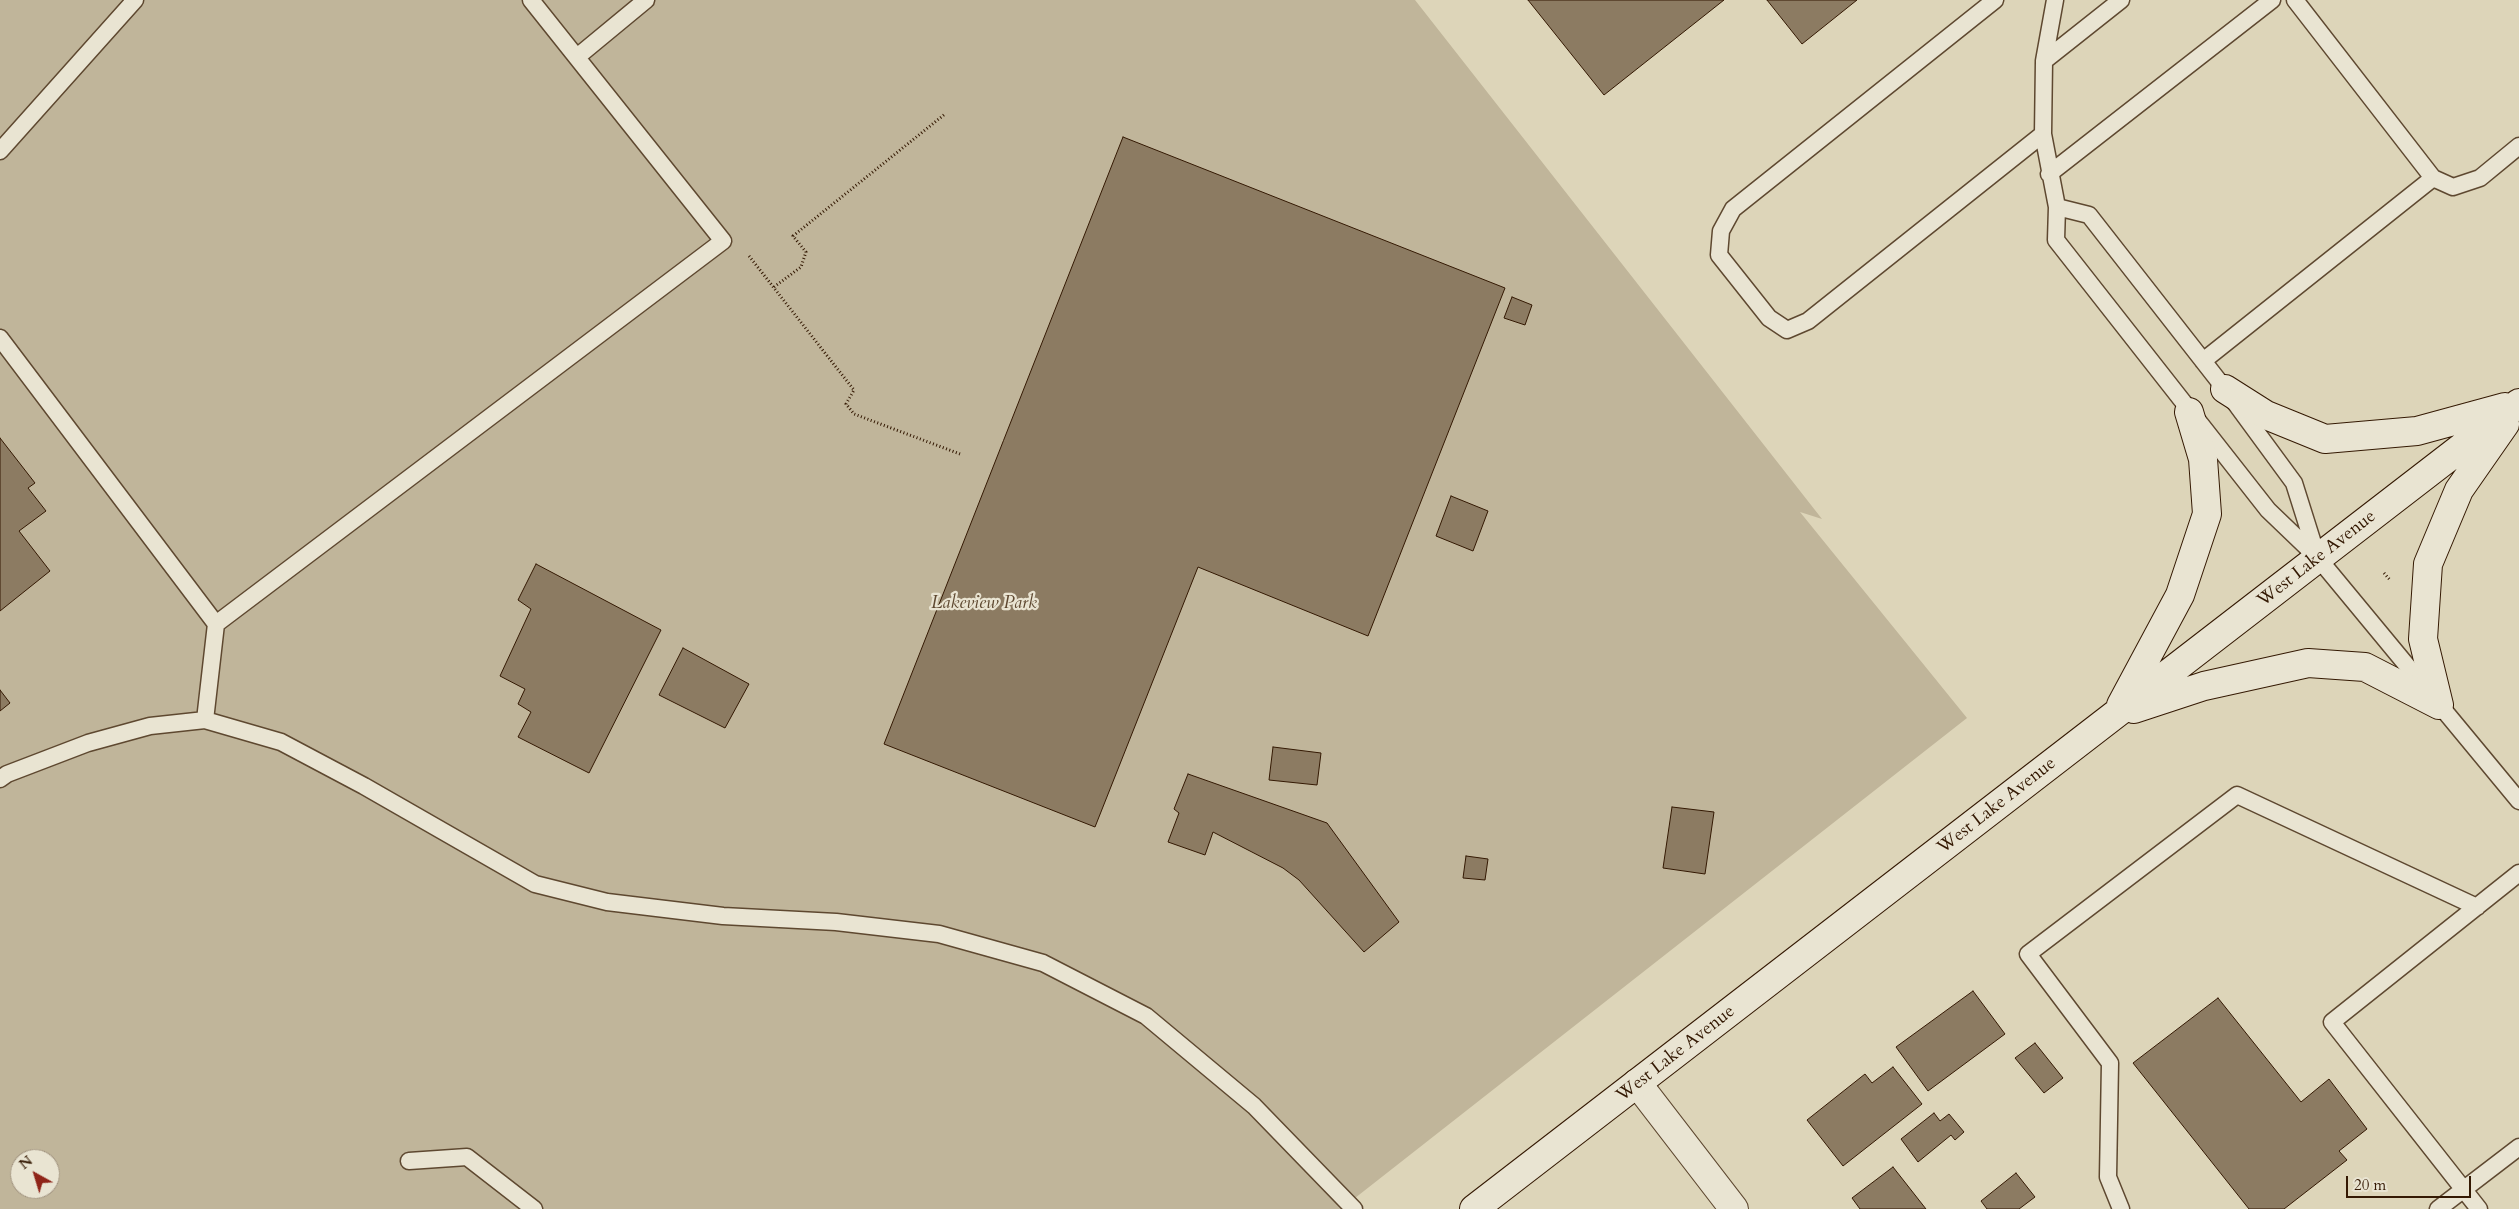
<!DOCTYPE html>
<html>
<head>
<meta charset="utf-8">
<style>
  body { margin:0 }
  #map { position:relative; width:2519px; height:1209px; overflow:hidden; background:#ddd5b9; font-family:Cardo,serif }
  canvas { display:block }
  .north { position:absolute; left:10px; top:1149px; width:50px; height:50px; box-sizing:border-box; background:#e9e4d2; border:1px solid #a1937f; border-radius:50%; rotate:321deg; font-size:14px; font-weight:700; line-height:20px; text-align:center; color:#341903 }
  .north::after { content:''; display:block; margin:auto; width:18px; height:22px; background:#8f2418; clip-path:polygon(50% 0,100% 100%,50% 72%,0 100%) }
  .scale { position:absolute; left:2346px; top:1176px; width:125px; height:22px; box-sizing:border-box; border:2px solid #341903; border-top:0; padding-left:6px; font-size:15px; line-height:18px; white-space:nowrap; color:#341903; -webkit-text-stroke:4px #e9e4d2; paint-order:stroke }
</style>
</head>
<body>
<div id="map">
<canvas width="2519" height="1209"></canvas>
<div class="north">N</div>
<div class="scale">20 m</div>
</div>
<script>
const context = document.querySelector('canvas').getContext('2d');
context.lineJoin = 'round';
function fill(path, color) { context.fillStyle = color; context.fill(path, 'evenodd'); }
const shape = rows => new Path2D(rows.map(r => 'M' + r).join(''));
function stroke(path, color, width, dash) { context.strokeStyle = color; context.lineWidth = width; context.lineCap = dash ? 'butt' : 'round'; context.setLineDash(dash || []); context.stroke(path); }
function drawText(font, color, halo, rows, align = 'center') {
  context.font = font + ' Cardo,serif'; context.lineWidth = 4.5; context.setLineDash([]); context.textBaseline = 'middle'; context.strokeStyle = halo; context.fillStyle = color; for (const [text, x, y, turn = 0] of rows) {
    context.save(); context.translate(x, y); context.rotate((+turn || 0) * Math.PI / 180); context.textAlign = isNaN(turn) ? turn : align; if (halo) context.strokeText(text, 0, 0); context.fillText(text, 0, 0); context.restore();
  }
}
fill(shape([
  [0,0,1415,0,1822,519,1800,512,1967,718,1341,1209,0,1209],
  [20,1159,50,1159,50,1189,20,1189]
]), '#c0b59a');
const building = shape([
  [1528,0,1724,0,1604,95,1528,0],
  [1767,0,1857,0,1802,44,1767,0],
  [1123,137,1505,288,1368,636,1198,567,1095,827,884,744,1123,137],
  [1512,297,1532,305,1525,325,1504,318,1512,297],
  [0,438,35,483,28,488,46,511,19,531,50,571,0,611,0,438],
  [1451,496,1488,511,1473,551,1436,536,1451,496],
  [536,564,661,630,589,773,518,737,531,712,518,704,525,689,500,676,531,609,518,600,536,564],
  [683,648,749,684,725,728,659,695,683,648],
  [0,690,10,703,0,711,0,690],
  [1273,747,1321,753,1317,785,1269,780,1273,747],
  [1188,774,1327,823,1399,922,1364,952,1299,880,1283,868,1213,832,1205,855,1168,842,1179,813,1174,809,1188,774],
  [1672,807,1714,812,1705,874,1663,868,1672,807],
  [1466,856,1488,859,1485,880,1463,878,1466,856],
  [1973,991,2005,1034,1928,1091,1896,1047,1973,991],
  [2218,998,2301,1102,2329,1079,2367,1129,2339,1151,2347,1160,2284,1209,2249,1209,2133,1063,2218,998],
  [2035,1043,2063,1078,2044,1093,2015,1058,2035,1043],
  [1893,1067,1922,1104,1843,1166,1807,1120,1865,1074,1872,1083,1893,1067],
  [1934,1113,1940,1121,1949,1114,1964,1132,1955,1140,1951,1135,1918,1162,1901,1139,1934,1113],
  [1893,1167,1926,1209,1860,1209,1852,1198,1893,1167],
  [2016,1173,2035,1197,2019,1209,1987,1209,1981,1201,2016,1173]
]);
fill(building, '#8c7b62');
stroke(building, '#341903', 1);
const service = shape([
  [1995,0,1733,209,1721,231,1719,255,1769,318,1787,330,1808,321,2043,134],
  [2121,0,2044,61,2043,134,2057,207,2056,240,2268,510,2318,558,2519,801],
  [2295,0,2433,178,2453,187,2480,178,2519,146],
  [577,57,646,0],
  [2044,61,2055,0],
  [0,151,135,0],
  [2049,174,2272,0],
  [2057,207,2089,215,2225,389,2294,483,2317,556],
  [0,338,216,624,205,720],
  [2203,361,2433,178],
  [216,624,723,241,531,0],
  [0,779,7,774,88,743,150,726,205,720,281,742,364,786,535,884,607,902,723,916,836,922,939,934,1043,963,1146,1016,1254,1106,1354,1209],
  [409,1161,467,1157,534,1209],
  [2121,1209,2108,1177,2110,1063,2028,954,2237,795,2477,907],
  [2438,1209,2519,1147],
  [2479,1209,2332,1022,2519,873]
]);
const minor = shape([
  [1637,1083,1734,1209]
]);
const secondary = shape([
  [2225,389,2266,415,2325,439,2417,431,2505,407],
  [2121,705,2180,595,2207,514,2203,459,2189,412],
  [2439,705,2423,639,2428,564,2459,490,2505,424],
  [2134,709,2204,686,2308,663,2365,667,2439,705],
  [1474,1209,2519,403]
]);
stroke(service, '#5e4830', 19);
stroke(minor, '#5e4830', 30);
stroke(secondary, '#341903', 30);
stroke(shape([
  [749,256,854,390,846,404,854,414,960,454],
  [774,287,801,267,806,252,793,236,945,114],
  [2384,573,2390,580]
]), '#341903', 3, [1, 2.5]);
stroke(service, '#e9e4d2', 16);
stroke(minor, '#e9e4d2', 28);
stroke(secondary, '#e9e4d2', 28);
drawText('18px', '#341903', '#e9e4d2', [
  ["West Lake Avenue",2317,559,-38],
  ["West Lake Avenue",1997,806,-38],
  ["West Lake Avenue",1676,1054,-38]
]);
drawText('italic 18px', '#5e4830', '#e9e4d2', [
  ["Lakeview Park",984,604]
]);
</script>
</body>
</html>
